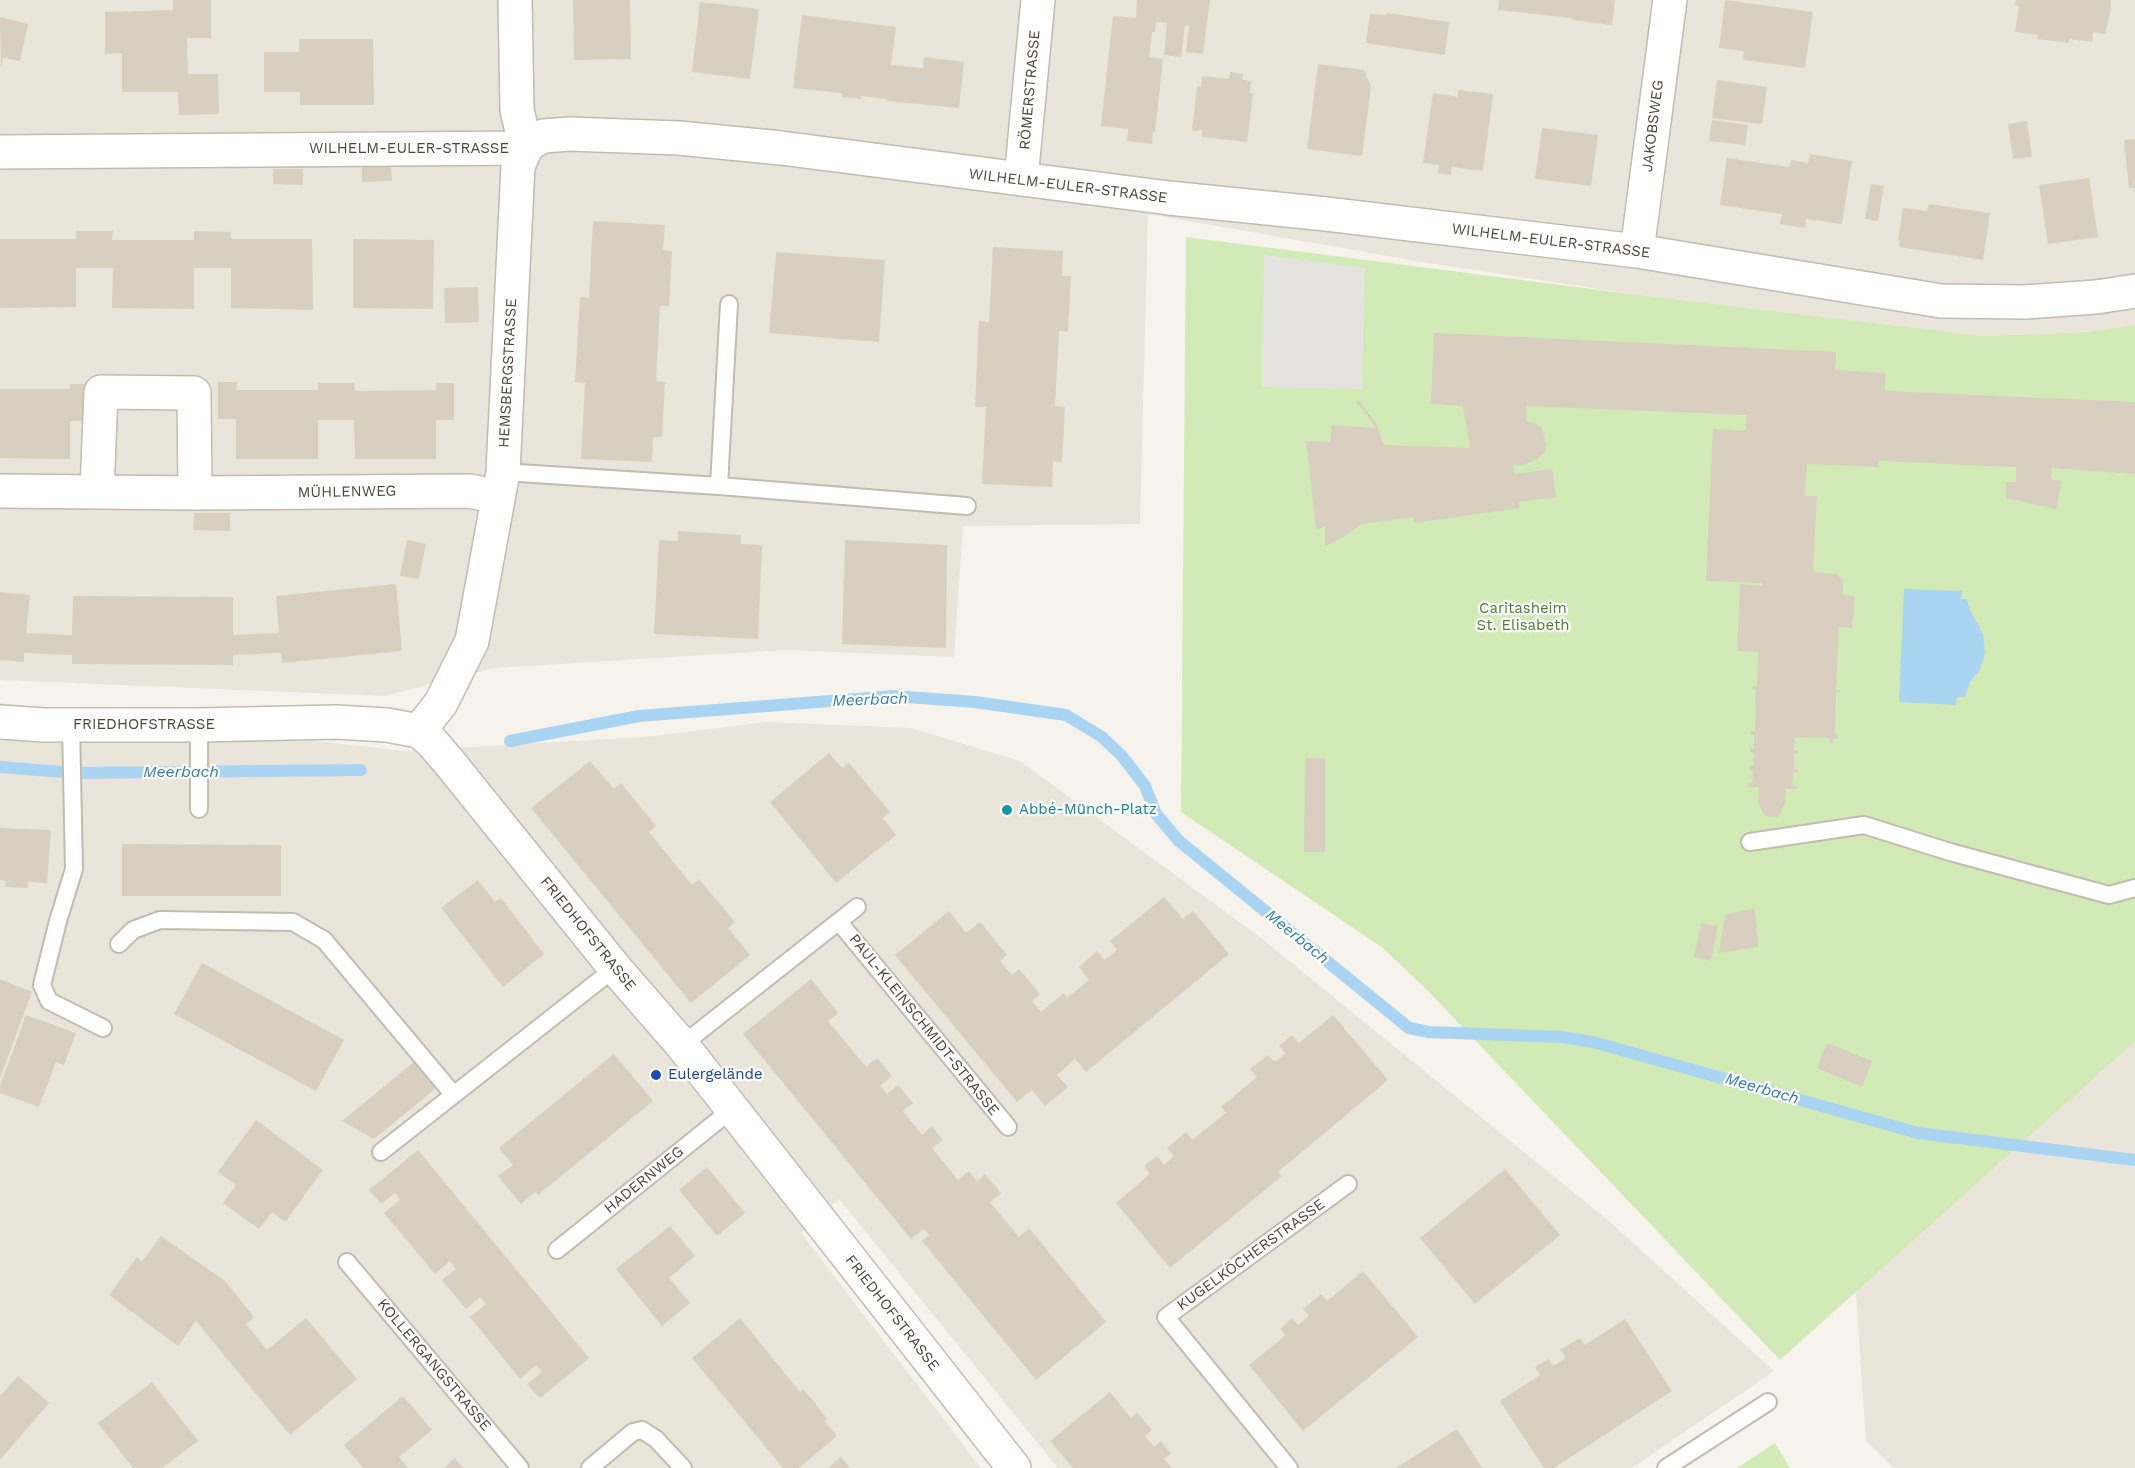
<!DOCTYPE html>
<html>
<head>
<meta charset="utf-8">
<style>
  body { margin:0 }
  canvas { display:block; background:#f6f3ec }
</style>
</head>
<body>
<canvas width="2135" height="1468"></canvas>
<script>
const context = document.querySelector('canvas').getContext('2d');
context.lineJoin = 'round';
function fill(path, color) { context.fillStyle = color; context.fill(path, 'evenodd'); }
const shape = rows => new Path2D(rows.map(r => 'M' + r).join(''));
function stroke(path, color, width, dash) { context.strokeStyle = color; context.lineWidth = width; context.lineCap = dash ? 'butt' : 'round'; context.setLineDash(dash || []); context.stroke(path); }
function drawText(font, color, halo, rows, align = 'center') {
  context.font = font + ' "Work Sans",sans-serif'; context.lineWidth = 4.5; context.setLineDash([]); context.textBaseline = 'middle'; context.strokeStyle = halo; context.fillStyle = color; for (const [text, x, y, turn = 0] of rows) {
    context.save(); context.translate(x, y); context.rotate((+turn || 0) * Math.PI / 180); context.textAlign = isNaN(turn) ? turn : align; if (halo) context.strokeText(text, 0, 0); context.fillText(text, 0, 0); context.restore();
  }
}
fill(shape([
  [0,0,2135,0,2135,325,2087,332,1983,336,1639,295,1428,263,1148,214,1140,524,963,526,954,657,785,650,494,668,385,696,0,680],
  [0,703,402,751,645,737,768,722,911,728,1020,761,1261,938,1610,1222,1774,1371,1632,1468,1058,1468,839,1199,801,1233,981,1468,0,1468],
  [2135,903,2135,1468,1894,1468,1866,1441,1843,1108]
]), '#eae5da');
fill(shape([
  [1186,237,1639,295,1983,336,2087,332,2135,325,2135,1041,1780,1360,1429,992,1383,948,1181,812],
  [1775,1443,1790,1468,1737,1468]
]), '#d2eab5');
fill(shape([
  [1264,255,1365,268,1362,389,1262,387]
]), '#e5e3e0');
fill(shape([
  [1904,589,1962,591,1961,599,1967,599,1969,608,1983,634,1985,653,1980,669,1970,682,1965,697,1957,697,1956,705,1899,702]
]), '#a9d4f2');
stroke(shape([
  [510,741,639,716,894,696,975,702,1066,715,1102,737,1122,756,1145,786,1156,814,1179,841,1409,1028,1429,1032,1562,1037,1593,1042,1918,1133,2135,1160],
  [0,767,74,773,361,770]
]), '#a9d4f2', 12);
fill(shape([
  [173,0,211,0,211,38,187,38,188,74,218,74,219,114,179,115,178,92,122,92,122,53,105,54,105,12,173,10],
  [573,0,630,0,631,59,574,60],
  [1137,0,1210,0,1203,54,1186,52,1189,26,1185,26,1181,57,1164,55,1167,23,1156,22,1155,32,1152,32,1149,57,1163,59,1155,132,1153,132,1152,144,1127,141,1128,129,1101,126,1113,16,1136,18],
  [1499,0,1615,0,1612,25,1572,20,1572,18,1498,10],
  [1725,0,1813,12,1805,68,1743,60,1744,51,1719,48],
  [2016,0,2111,0,2111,9,2105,34,2093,32,2092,42,2069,39,2069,43,2037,39,2038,35,2015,32,2019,6,2015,5],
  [700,2,759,9,750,79,692,72],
  [1387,13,1449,22,1445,55,1366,43,1370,14,1386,15],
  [802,15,896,27,891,65,923,68,924,57,964,62,959,108,887,101,887,99,861,96,861,99,842,97,842,93,793,88],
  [0,17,28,24,20,61,3,58,1,69],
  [299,39,373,39,374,105,300,105,300,92,264,92,264,52,299,52],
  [1318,64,1364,70,1371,87,1362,156,1307,149],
  [1230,72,1243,74,1243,80,1251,81,1250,93,1253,93,1247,142,1202,137,1202,130,1192,131,1197,86,1201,87,1202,76,1229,79],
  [1717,80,1767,87,1762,124,1712,118],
  [1458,90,1493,94,1483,171,1452,167,1451,175,1438,173,1439,165,1423,163,1433,93,1458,97],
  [1712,120,1748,125,1745,145,1709,141],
  [2027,121,2032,157,2013,159,2008,124],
  [1542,128,1598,135,1591,186,1535,179],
  [2135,139,2135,188,2129,188,2124,140],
  [1810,154,1852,161,1842,224,1806,219,1805,228,1780,224,1782,214,1720,205,1727,158,1789,167,1791,160,1808,163],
  [391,166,392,181,362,182,362,167],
  [273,169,303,169,303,185,273,184],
  [2089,178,2098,237,2048,244,2039,185],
  [1871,184,1884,186,1878,221,1865,219],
  [1929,204,1990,213,1983,260,1899,247,1900,241,1898,240,1903,208,1927,211],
  [593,221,665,225,663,250,672,251,669,306,660,306,656,381,665,382,662,437,653,437,652,462,581,459,585,383,575,382,580,297,589,298],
  [76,231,113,231,112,240,194,240,194,231,231,232,231,239,312,239,313,310,231,308,231,268,194,268,194,309,112,308,113,268,76,268,76,307,0,308,0,239,76,239],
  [353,239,434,240,433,309,353,308],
  [993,247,1063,251,1062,276,1071,276,1068,332,1059,331,1055,406,1065,407,1062,462,1053,461,1052,487,982,484,986,407,975,407,979,321,989,322],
  [776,252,885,260,879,342,769,333],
  [478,287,479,322,445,323,444,288],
  [1434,333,1836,352,1835,370,1885,373,1885,391,2135,402,2135,474,2052,468,2051,479,2062,481,2056,509,2006,498,2006,482,2016,482,2016,467,1879,461,1879,467,1807,464,1805,496,1817,496,1813,572,1837,574,1843,581,1843,595,1855,596,1852,628,1839,627,1836,690,1840,690,1840,693,1836,693,1835,735,1838,735,1838,739,1833,739,1834,743,1830,743,1830,738,1795,737,1794,751,1798,751,1798,754,1794,754,1794,769,1798,769,1798,772,1793,772,1792,786,1797,786,1797,789,1786,789,1785,804,1778,817,1764,816,1758,802,1759,787,1748,787,1748,783,1752,784,1753,770,1749,770,1749,766,1753,766,1754,753,1750,752,1750,748,1754,749,1754,735,1751,735,1751,731,1755,731,1756,689,1752,689,1753,686,1757,686,1758,652,1737,651,1740,584,1762,586,1762,583,1706,581,1713,429,1745,431,1747,415,1527,406,1526,421,1535,423,1542,429,1546,444,1545,452,1537,460,1523,465,1513,466,1515,474,1552,469,1556,497,1519,502,1520,508,1414,523,1413,517,1362,524,1342,538,1325,546,1325,527,1316,529,1306,441,1331,442,1331,425,1375,428,1366,413,1356,402,1358,400,1376,423,1384,445,1470,448,1463,406,1431,404],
  [218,382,237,382,236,390,318,390,318,383,354,383,355,391,436,390,436,383,454,383,454,420,436,420,436,459,355,459,354,420,318,420,318,459,236,459,236,419,218,419],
  [70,384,88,384,88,421,70,421,70,459,0,458,0,389,70,389],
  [194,513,230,513,230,531,193,530],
  [678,531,741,535,741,544,762,545,758,639,654,634,659,540,678,541],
  [407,540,426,544,419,579,400,576],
  [845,540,947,545,946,648,842,644],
  [396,584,402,651,282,663,281,653,233,655,233,665,72,664,72,655,24,653,24,662,0,660,0,592,30,595,26,633,72,635,73,596,233,597,233,635,279,633,276,596],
  [829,753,842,768,849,763,890,812,883,818,896,835,836,883,770,802],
  [1305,758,1325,758,1325,852,1304,852],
  [590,761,614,789,621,783,656,826,649,832,692,885,699,879,735,922,728,928,750,955,691,1003,531,808],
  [0,828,51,830,47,883,28,882,28,888,5,887,6,881,0,880],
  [122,844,281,845,281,896,122,896],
  [478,880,495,902,501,898,544,954,503,987,441,908],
  [1164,897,1183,919,1193,911,1229,954,1086,1072,1075,1059,1057,1075,1068,1087,1045,1106,1032,1090,1017,1102,895,955,949,911,966,933,980,922,1007,955,1000,961,1012,975,1019,969,1040,994,1032,1001,1041,1012,1064,993,1067,998,1089,980,1079,967,1097,951,1104,960,1117,950,1110,941],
  [1755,908,1758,947,1719,953,1725,915],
  [1701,923,1718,926,1711,961,1694,957],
  [202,963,344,1040,316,1091,174,1014],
  [0,979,32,992,0,1078],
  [811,979,838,1013,828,1021,866,1067,877,1058,892,1076,880,1086,887,1094,898,1085,913,1103,903,1111,922,1135,932,1126,943,1140,932,1148,958,1180,969,1171,977,1182,985,1174,1001,1193,990,1202,1019,1237,1029,1228,1106,1322,1036,1380,922,1241,929,1235,924,1229,911,1239,743,1034],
  [26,1015,76,1033,64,1065,56,1062,39,1107,0,1093,0,1086],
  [1333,1015,1388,1080,1278,1172,1282,1176,1170,1268,1116,1203,1150,1174,1144,1166,1157,1156,1164,1165,1174,1156,1167,1148,1186,1132,1192,1140,1226,1113,1221,1107,1257,1077,1250,1069,1268,1055,1275,1062,1286,1053,1279,1046,1292,1035,1299,1043],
  [1827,1043,1872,1061,1862,1087,1817,1068],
  [614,1054,653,1101,538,1195,535,1192,521,1204,498,1176,513,1165,499,1148],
  [414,1062,435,1089,374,1139,342,1121],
  [256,1120,323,1170,285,1222,272,1212,259,1229,223,1203,236,1185,218,1172],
  [418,1150,589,1358,540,1398,527,1384,542,1372,536,1365,520,1379,470,1317,486,1304,480,1297,466,1309,442,1280,456,1269,450,1261,435,1274,384,1213,400,1200,395,1193,381,1204,369,1190],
  [707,1167,745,1213,717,1236,679,1190],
  [1505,1169,1560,1235,1475,1304,1420,1238],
  [670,1226,695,1256,669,1278,690,1303,662,1326,616,1269],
  [161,1236,225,1281,254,1317,246,1324,267,1350,306,1318,357,1379,290,1435,196,1321,178,1346,109,1295,137,1257,142,1262],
  [1363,1271,1418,1337,1303,1431,1249,1365,1286,1335,1280,1329,1292,1318,1298,1325,1309,1316,1303,1309,1321,1294,1327,1301],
  [740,1318,800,1392,803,1389,816,1404,827,1419,824,1421,837,1436,799,1468,783,1468,692,1358],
  [1625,1319,1672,1391,1554,1468,1544,1468,1500,1401,1540,1375,1535,1367,1549,1359,1553,1366,1566,1358,1560,1350,1580,1338,1585,1345],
  [18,1376,49,1403,0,1460,0,1396],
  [152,1382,198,1441,162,1468,133,1468,98,1423],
  [1110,1392,1131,1418,1137,1412,1152,1430,1145,1436,1154,1447,1161,1441,1171,1454,1164,1459,1172,1468,1073,1468,1050,1441],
  [403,1396,432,1430,399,1457,408,1468,363,1468,344,1445],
  [1457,1429,1482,1468,1396,1468],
  [841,1457,850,1468,828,1468],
  [455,1458,463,1468,444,1468]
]), '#d8cfc1');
const service = shape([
  [503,472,719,486,967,506],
  [719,486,729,304],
  [71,725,74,869,58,921,42,985,49,1001,103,1028],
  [199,725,199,809],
  [1750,842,1864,825,1950,852,2109,895,2135,888],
  [839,922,1008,1127],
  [119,944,133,930,160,920,293,922,324,940,453,1094],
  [682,1045,857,907],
  [381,1152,615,968],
  [557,1250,731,1110],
  [347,1262,520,1468],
  [590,1468,633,1432,642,1430,656,1439,683,1468],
  [1289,1468,1166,1317,1348,1184],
  [1666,1468,1768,1402]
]);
const minor = shape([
  [515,0,517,110,526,148],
  [0,152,526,148],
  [1021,179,1038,0],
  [1637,251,1670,0],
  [0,491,195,493,470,491,498,497],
  [97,492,101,392,194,393,195,493],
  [419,731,441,703,472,641,503,472,518,166,526,148,532,142,544,136,569,134,679,138,781,148,1169,198,1326,214,1637,251,1941,301,2025,302,2096,297,2135,291]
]);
const tertiary = shape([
  [0,722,44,725,199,725,336,722,387,725,419,731,431,741,449,762,615,968,682,1045,1014,1468]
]);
stroke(service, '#c2bbae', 20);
stroke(minor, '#c2bbae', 36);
stroke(tertiary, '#c2bbae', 36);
stroke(service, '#fff', 16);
stroke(minor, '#fff', 33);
stroke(tertiary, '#fff', 33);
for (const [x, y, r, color] of [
  [1007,810,6,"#0f9aa8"],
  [656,1075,6,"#1a4fb4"]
]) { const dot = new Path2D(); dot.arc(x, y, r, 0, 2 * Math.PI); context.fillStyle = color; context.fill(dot); stroke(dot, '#fff', 2); }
drawText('15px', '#4b4439', '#fff', [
  ["RÖMERSTRASSE",1030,90,-85],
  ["JAKOBSWEG",1653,126,-83],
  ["WILHELM-EULER-STRASSE",409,149],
  ["WILHELM-EULER-STRASSE",1068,186,7],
  ["WILHELM-EULER-STRASSE",1551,241,7],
  ["HEMSBERGSTRASSE",508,373,-87],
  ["MÜHLENWEG",347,492,-1],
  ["FRIEDHOFSTRASSE",144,725],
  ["FRIEDHOFSTRASSE",588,934,51],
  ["PAUL-KLEINSCHMIDT-STRASSE",924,1025,51],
  ["HADERNWEG",644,1180,-39],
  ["KUGELKÖCHERSTRASSE",1251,1255,-36],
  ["FRIEDHOFSTRASSE",892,1313,52],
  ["KOLLERGANGSTRASSE",434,1365,50]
]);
drawText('15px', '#4a7f2a', '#fff', [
  ["Caritasheim",1523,609],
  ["St. Elisabeth",1523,626]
]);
drawText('15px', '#0d838f', '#fff', [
  ["Abbé-Münch-Platz",1019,810]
], 'left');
drawText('15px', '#164399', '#fff', [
  ["Eulergelände",668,1075]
], 'left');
drawText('italic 16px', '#2e7ab2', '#fff', [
  ["Meerbach",870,700,-2],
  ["Meerbach",181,772],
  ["Meerbach",1297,937,39],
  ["Meerbach",1762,1089,16]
]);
</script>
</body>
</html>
